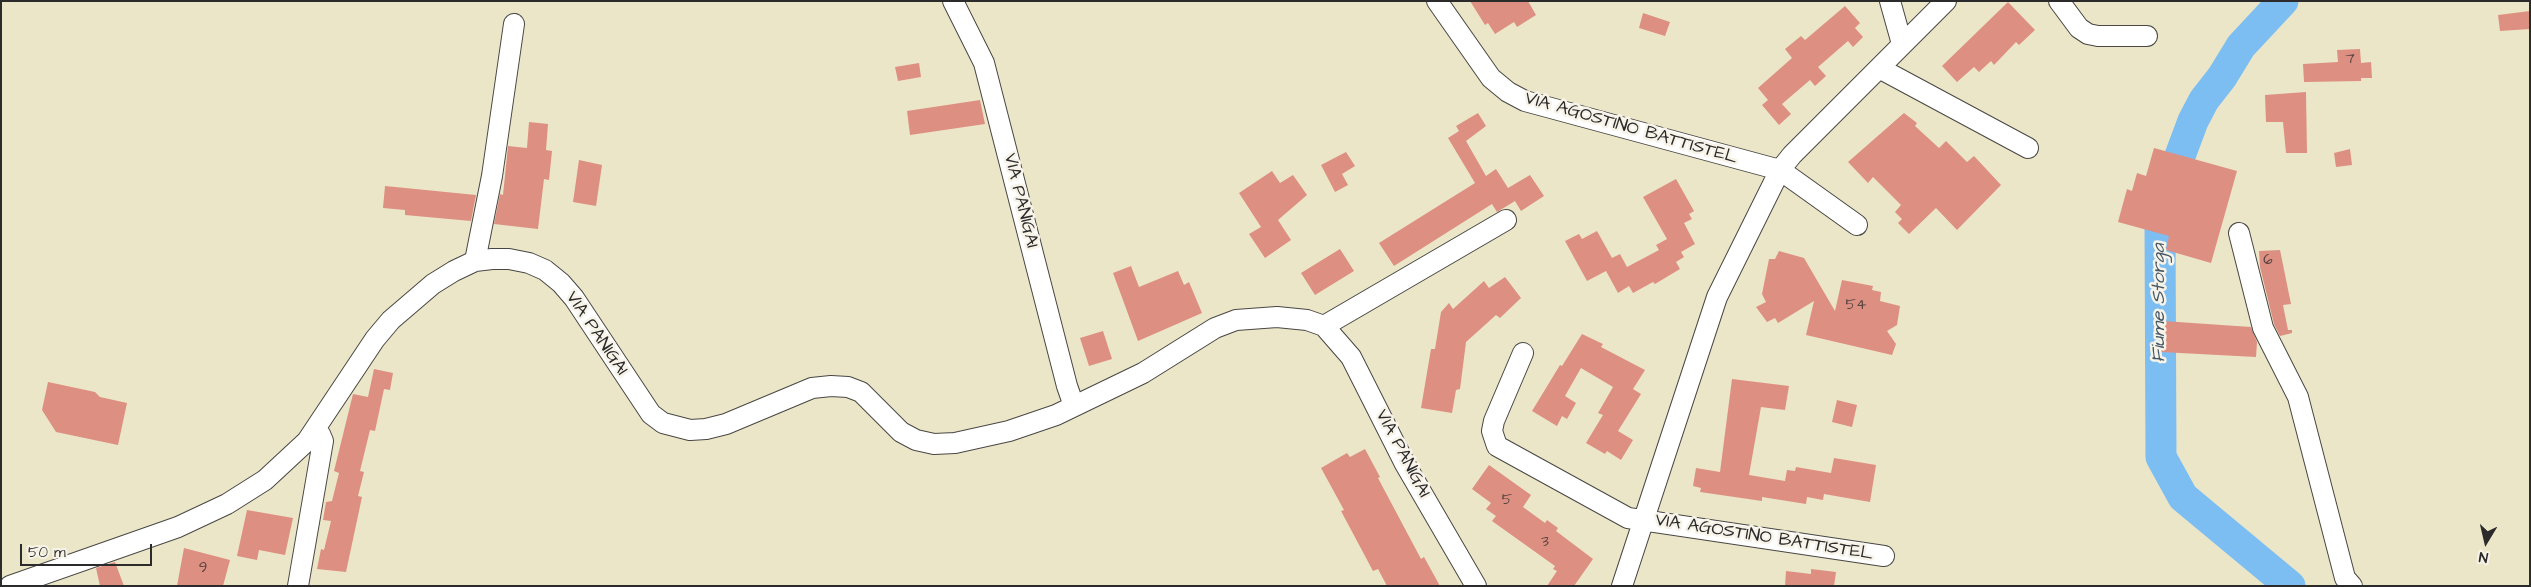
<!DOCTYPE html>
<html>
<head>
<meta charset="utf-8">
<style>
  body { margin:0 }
  #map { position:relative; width:2531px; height:587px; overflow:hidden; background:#ece6c9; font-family:"Architects Daughter",sans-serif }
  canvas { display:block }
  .frame { position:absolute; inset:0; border:2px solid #2b2b2b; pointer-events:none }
  .north { position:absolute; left:2461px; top:517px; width:50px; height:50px; -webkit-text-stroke:4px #f7f3e8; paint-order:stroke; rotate:189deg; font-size:14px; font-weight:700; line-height:20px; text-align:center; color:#2b2b2b }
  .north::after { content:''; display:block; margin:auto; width:18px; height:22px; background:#2b2b2b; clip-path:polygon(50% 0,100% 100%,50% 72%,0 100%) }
  .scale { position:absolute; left:20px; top:544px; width:132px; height:22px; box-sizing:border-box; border:2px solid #2b2b2b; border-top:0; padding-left:6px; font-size:15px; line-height:18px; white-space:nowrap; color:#2b2b2b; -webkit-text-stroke:4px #f7f3e8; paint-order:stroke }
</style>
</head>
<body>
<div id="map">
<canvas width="2531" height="587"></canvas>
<div class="frame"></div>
<div class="north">N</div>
<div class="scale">50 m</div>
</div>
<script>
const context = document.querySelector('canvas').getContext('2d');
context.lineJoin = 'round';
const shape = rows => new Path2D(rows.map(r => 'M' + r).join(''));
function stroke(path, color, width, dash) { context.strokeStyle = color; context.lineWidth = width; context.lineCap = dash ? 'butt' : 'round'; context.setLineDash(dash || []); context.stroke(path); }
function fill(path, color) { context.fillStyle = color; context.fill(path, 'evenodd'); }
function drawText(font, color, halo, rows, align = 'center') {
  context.font = font + ' "Architects Daughter",sans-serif'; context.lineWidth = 5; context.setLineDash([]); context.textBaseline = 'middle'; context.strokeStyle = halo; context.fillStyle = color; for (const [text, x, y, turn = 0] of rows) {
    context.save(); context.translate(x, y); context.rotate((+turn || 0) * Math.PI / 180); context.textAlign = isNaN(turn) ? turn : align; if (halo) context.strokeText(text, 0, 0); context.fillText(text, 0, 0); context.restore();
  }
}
stroke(shape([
  [2283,1,2241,46,2222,77,2204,100,2193,121,2165,196,2160,224,2161,457,2183,497,2290,586]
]), '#7cbef2', 31);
fill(shape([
  [1470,1,1528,1,1536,15,1517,27,1514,22,1495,34,1488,23,1485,25],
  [2008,2,2035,30,2019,45,2016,42,1994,65,1991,61,1979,72,1974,67,1957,82,1942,66],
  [1845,6,1860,23,1855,28,1863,37,1853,47,1848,41,1818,67,1826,76,1815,86,1810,80,1782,104,1791,114,1779,125,1762,105,1768,100,1758,88,1792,58,1785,49,1801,36,1805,40],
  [2530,11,2530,29,2500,31,2498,15],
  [1643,13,1670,22,1665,36,1639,28],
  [2360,49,2361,63,2371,62,2372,78,2361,78,2361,81,2304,82,2303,64,2338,62,2337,50],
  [919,63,921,77,898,81,895,67],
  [2306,92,2307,153,2286,153,2283,122,2266,122,2265,95],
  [980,100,985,124,910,135,907,111],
  [1478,113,1486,126,1466,141,1486,176,1496,169,1508,188,1530,175,1544,196,1521,211,1515,201,1497,212,1492,204,1394,266,1379,243,1475,183,1448,138,1459,131,1456,126],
  [1904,113,1917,123,1915,126,1939,148,1946,141,1967,162,1974,156,2001,185,1957,230,1936,208,1909,234,1898,223,1902,219,1895,212,1901,205,1873,177,1868,183,1848,162],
  [529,122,548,124,546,150,552,151,549,180,544,179,538,229,494,224,500,194,503,195,508,146,527,148],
  [2154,148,2237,171,2211,263,2166,250,2169,236,2118,222,2127,189,2132,191,2137,173,2146,176],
  [2350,149,2352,165,2336,167,2334,153],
  [1346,152,1355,166,1342,174,1348,185,1335,192,1321,165],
  [579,160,602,165,596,206,573,202],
  [1272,171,1280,183,1293,175,1307,195,1278,220,1291,240,1265,258,1249,234,1261,227,1239,193],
  [1676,179,1694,211,1689,214,1692,219,1684,223,1695,244,1681,252,1684,257,1676,262,1680,269,1655,284,1653,282,1633,293,1629,286,1618,293,1606,271,1587,281,1565,241,1579,234,1582,239,1597,231,1612,258,1620,254,1627,267,1659,250,1656,245,1667,239,1643,197],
  [385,186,476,195,471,221,405,215,405,210,383,208],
  [1340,249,1354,271,1315,295,1301,273],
  [2280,250,2291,304,2283,305,2288,330,2292,330,2292,333,2280,336,2274,324,2260,267,2259,251],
  [1779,251,1804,258,1835,311,1842,280,1873,286,1872,290,1881,292,1880,301,1900,306,1897,325,1887,331,1896,344,1892,355,1806,335,1814,301,1778,323,1775,318,1767,322,1756,307,1766,302,1762,294,1769,259,1775,259],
  [1131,266,1139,287,1178,271,1184,285,1189,282,1202,313,1138,341,1113,273],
  [1505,277,1521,298,1500,318,1496,315,1466,342,1460,389,1456,390,1452,413,1421,408,1431,349,1435,349,1441,312,1449,303,1453,309,1484,281,1489,288],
  [2163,321,2251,327,2257,342,2256,357,2161,352],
  [1103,331,1112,359,1089,366,1080,338],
  [1582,334,1603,344,1601,347,1645,370,1633,389,1641,394,1618,431,1633,440,1621,460,1607,451,1605,454,1586,443,1603,415,1598,413,1613,387,1581,368,1565,396,1576,403,1567,419,1562,416,1557,426,1532,411,1560,365,1562,366],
  [374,369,393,373,390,390,384,389,375,431,370,430,360,471,364,472,358,496,362,497,346,572,317,569,321,549,324,550,331,521,323,520,326,502,332,501,339,473,334,471,353,394,368,397],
  [1732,379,1789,386,1785,410,1761,407,1749,475,1785,481,1787,470,1795,471,1796,467,1831,473,1834,458,1876,465,1870,502,1824,494,1823,500,1807,497,1806,504,1762,497,1762,501,1700,492,1701,488,1693,486,1696,468,1720,472],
  [48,382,95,392,100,397,127,403,118,445,56,432,42,410],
  [1837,400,1857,405,1852,427,1832,422],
  [1365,449,1380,477,1378,478,1421,559,1424,557,1440,586,1387,586,1378,569,1373,571,1341,511,1344,510,1321,468,1347,453,1350,457],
  [1489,465,1531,495,1523,507,1545,523,1547,520,1558,528,1556,531,1593,559,1574,586,1547,586,1557,571,1553,569,1555,566,1492,521,1496,516,1486,509,1491,503,1472,489],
  [247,510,293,518,285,555,259,550,257,560,237,556],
  [184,548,230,560,223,586,177,586],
  [115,562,124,586,100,586,96,568],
  [1811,569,1836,572,1834,586,1785,586,1786,571,1811,574]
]), '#dd8f82');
const street = shape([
  [953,1,984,63,1067,386,1074,406],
  [1437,1,1491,78,1508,92,1525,101,1780,170,1857,225],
  [1890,1,1902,44],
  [2059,1,2079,28,2088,34,2098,36,2147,36],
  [1879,68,2028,148],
  [2239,233,2263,328,2298,397,2345,578,2352,586],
  [475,261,492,176,514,24],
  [1324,326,1506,220],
  [1523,353,1494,421,1492,431,1497,446,1628,518,1884,556],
  [10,586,178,527,227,504,265,480,307,441,375,339,391,320,433,284,454,271,475,261,492,259,509,259,529,263,545,270,561,283,574,298,651,414,663,423,690,430,706,429,726,424,812,388,831,386,848,387,861,392,901,432,916,440,934,444,955,443,1009,431,1056,415,1143,373,1215,328,1236,320,1277,317,1307,320,1324,326,1351,357,1405,464,1476,586],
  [298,586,323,441,320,434],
  [1622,586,1717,297,1780,170,1792,155,1946,1]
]);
stroke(street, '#484743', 22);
stroke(street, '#fff', 20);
drawText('15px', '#584441', null, [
  ["7",2350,60],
  ["6",2268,261],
  ["54",1856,306],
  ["5",1507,501],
  ["3",1545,543],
  ["9",203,569]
]);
drawText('18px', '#2b2b2b', '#f7f3e8', [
  ["VIA AGOSTINO BATTISTEL",1631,129,16],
  ["VIA PANIGAI",1020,201,76],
  ["VIA PANIGAI",596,334,56],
  ["VIA PANIGAI",1402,454,62],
  ["VIA AGOSTINO BATTISTEL",1764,538,9]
]);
drawText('italic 19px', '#435767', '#f7f3e8', [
  ["Fiume Storga",2160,303,-90]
]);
</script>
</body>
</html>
